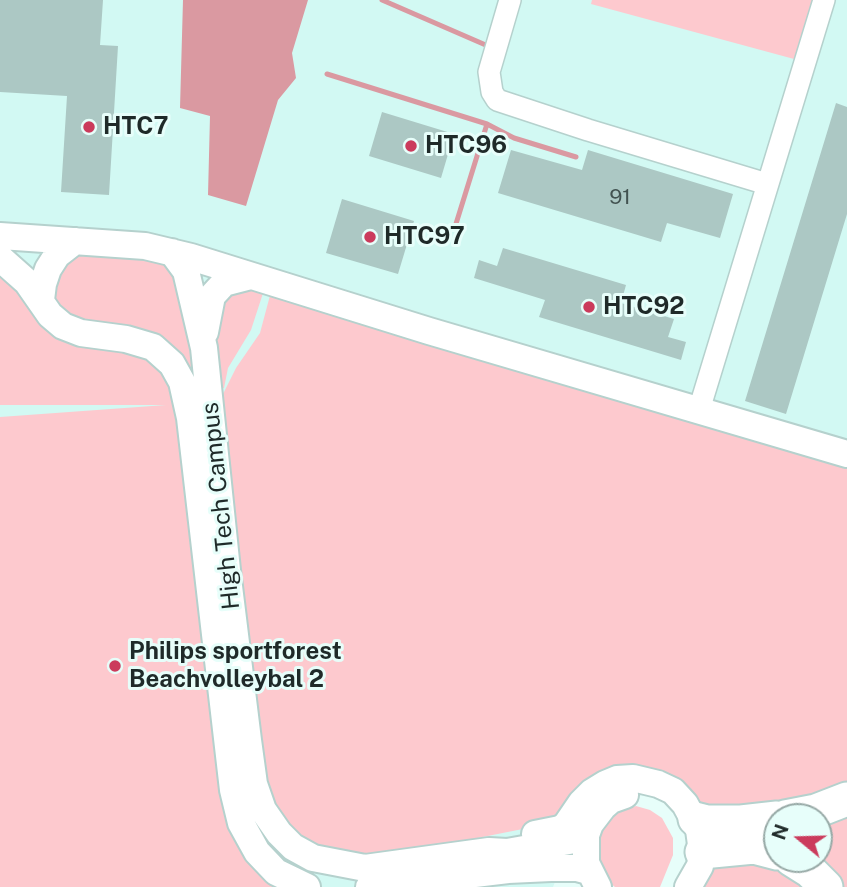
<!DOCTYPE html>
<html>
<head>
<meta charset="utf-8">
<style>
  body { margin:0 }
  #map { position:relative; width:847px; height:887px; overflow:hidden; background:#e7fefa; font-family:"Public Sans",sans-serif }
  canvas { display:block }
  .north { position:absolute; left:763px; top:803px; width:70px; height:70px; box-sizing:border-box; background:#e7fefa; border:2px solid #97a9a6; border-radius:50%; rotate:289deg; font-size:19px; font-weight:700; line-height:28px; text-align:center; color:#1f2a29 }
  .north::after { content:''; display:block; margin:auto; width:24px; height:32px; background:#cb3b5c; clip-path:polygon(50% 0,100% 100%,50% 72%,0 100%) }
</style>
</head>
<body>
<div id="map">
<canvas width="847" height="887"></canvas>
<div class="north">N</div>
</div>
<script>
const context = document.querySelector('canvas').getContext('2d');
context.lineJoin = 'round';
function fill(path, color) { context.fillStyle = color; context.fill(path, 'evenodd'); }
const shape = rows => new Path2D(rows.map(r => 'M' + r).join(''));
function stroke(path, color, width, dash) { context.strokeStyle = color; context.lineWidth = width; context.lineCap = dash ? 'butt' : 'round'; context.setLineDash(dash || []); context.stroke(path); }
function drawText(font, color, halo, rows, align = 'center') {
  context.font = font + ' "Public Sans",sans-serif'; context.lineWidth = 6; context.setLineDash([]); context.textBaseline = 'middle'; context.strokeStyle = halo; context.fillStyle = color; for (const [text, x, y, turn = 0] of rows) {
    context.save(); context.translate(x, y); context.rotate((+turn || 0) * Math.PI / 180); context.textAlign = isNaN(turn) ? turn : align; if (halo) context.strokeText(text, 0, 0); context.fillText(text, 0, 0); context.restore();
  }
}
fill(shape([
  [0,0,847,0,847,690,616,730,553,887,0,887]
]), '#d2f9f3');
fill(shape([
  [592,0,813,0,794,59,591,4],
  [71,253,157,257,182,275,200,394,186,375,73,321,53,300,53,275],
  [0,270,34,309,130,347,157,362,175,382,224,762,287,887,0,887,0,417,166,405,0,405],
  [265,287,251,330,228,368,224,388,218,389,211,320,229,290],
  [272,288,847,463,847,793,713,816,648,772,548,824,422,849,352,857,328,852,290,832,269,802,220,400,236,368,260,333],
  [636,806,650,810,662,818,673,838,673,855,660,887,615,887,606,880,595,854,596,835,611,814],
  [847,806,847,887,835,887,819,859,819,817],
  [767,856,816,887,700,887,706,875,723,861]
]), '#fdc9ce');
fill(shape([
  [183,0,308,0,292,53,296,78,278,100,246,206,208,195,210,116,180,108]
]), '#da99a1');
stroke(shape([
  [382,0,488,46],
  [327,74,487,124,514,138,576,157],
  [435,240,455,227,487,124]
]), '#da99a1', 5);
fill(shape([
  [0,0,103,0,100,45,118,46,109,195,61,192,67,96,0,92],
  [836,103,847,107,847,214,786,414,745,401],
  [382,112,454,134,441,178,369,156],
  [511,150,582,170,588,150,733,194,720,238,667,223,661,242,498,193],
  [342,199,414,221,398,274,326,253],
  [503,248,626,285,621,303,674,319,668,337,686,342,681,360,539,317,545,300,474,278,479,260,497,266]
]), '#acc8c4');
const minor = shape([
  [510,0,489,72,492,92,497,100,588,130,767,184],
  [699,410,824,0]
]);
const tertiary = shape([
  [0,236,145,246,191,257,429,331,847,454],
  [172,252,186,271,204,348,227,570,248,740,254,784,263,810,279,833,293,847,313,858,365,868,489,851,507,852,569,841,586,835],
  [0,258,27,282,50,315,63,326,81,333,126,339,153,347,172,364,182,382,190,418,233,790,241,823,257,852,276,872,307,887],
  [41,300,43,284,48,269,57,255,75,241],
  [205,332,212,296,224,283,251,276],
  [535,834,560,829,566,825,581,803,592,792,605,784,617,779,633,778,658,784,673,791,685,804,699,830,702,852,700,866,688,887],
  [369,887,508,870,551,868,577,868,588,871],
  [598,887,586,863,586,835,590,824,603,807,611,800,625,795]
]);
const trunk = shape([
  [785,817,816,811,847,799],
  [695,819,707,822,741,822,777,818],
  [702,852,754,847,777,853],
  [791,859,810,871,826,887]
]);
stroke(minor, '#b5d1cd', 24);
stroke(tertiary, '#b5d1cd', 30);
stroke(trunk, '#b5d1cd', 37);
stroke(minor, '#fff', 21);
stroke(tertiary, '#fff', 26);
stroke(trunk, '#fff', 33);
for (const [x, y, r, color] of [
  [89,127,7,"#cb3b5c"],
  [411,146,7,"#cb3b5c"],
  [370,237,7,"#cb3b5c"],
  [589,307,7,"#cb3b5c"],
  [115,666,7,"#cb3b5c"]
]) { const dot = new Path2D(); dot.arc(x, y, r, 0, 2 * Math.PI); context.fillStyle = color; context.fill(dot); stroke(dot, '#e7fefa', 2.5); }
drawText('21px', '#425250', null, [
  ["91",620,198]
]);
drawText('bold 24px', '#1f2a29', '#e7fefa', [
  ["HTC7",103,127],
  ["HTC96",425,146],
  ["HTC97",384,237],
  ["HTC92",603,307],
  ["Philips sportforest",129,652],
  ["Beachvolleybal 2",129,680]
], 'left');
drawText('24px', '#1f2a29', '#e7fefa', [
  ["High Tech Campus",221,506,-96]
]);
</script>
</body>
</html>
